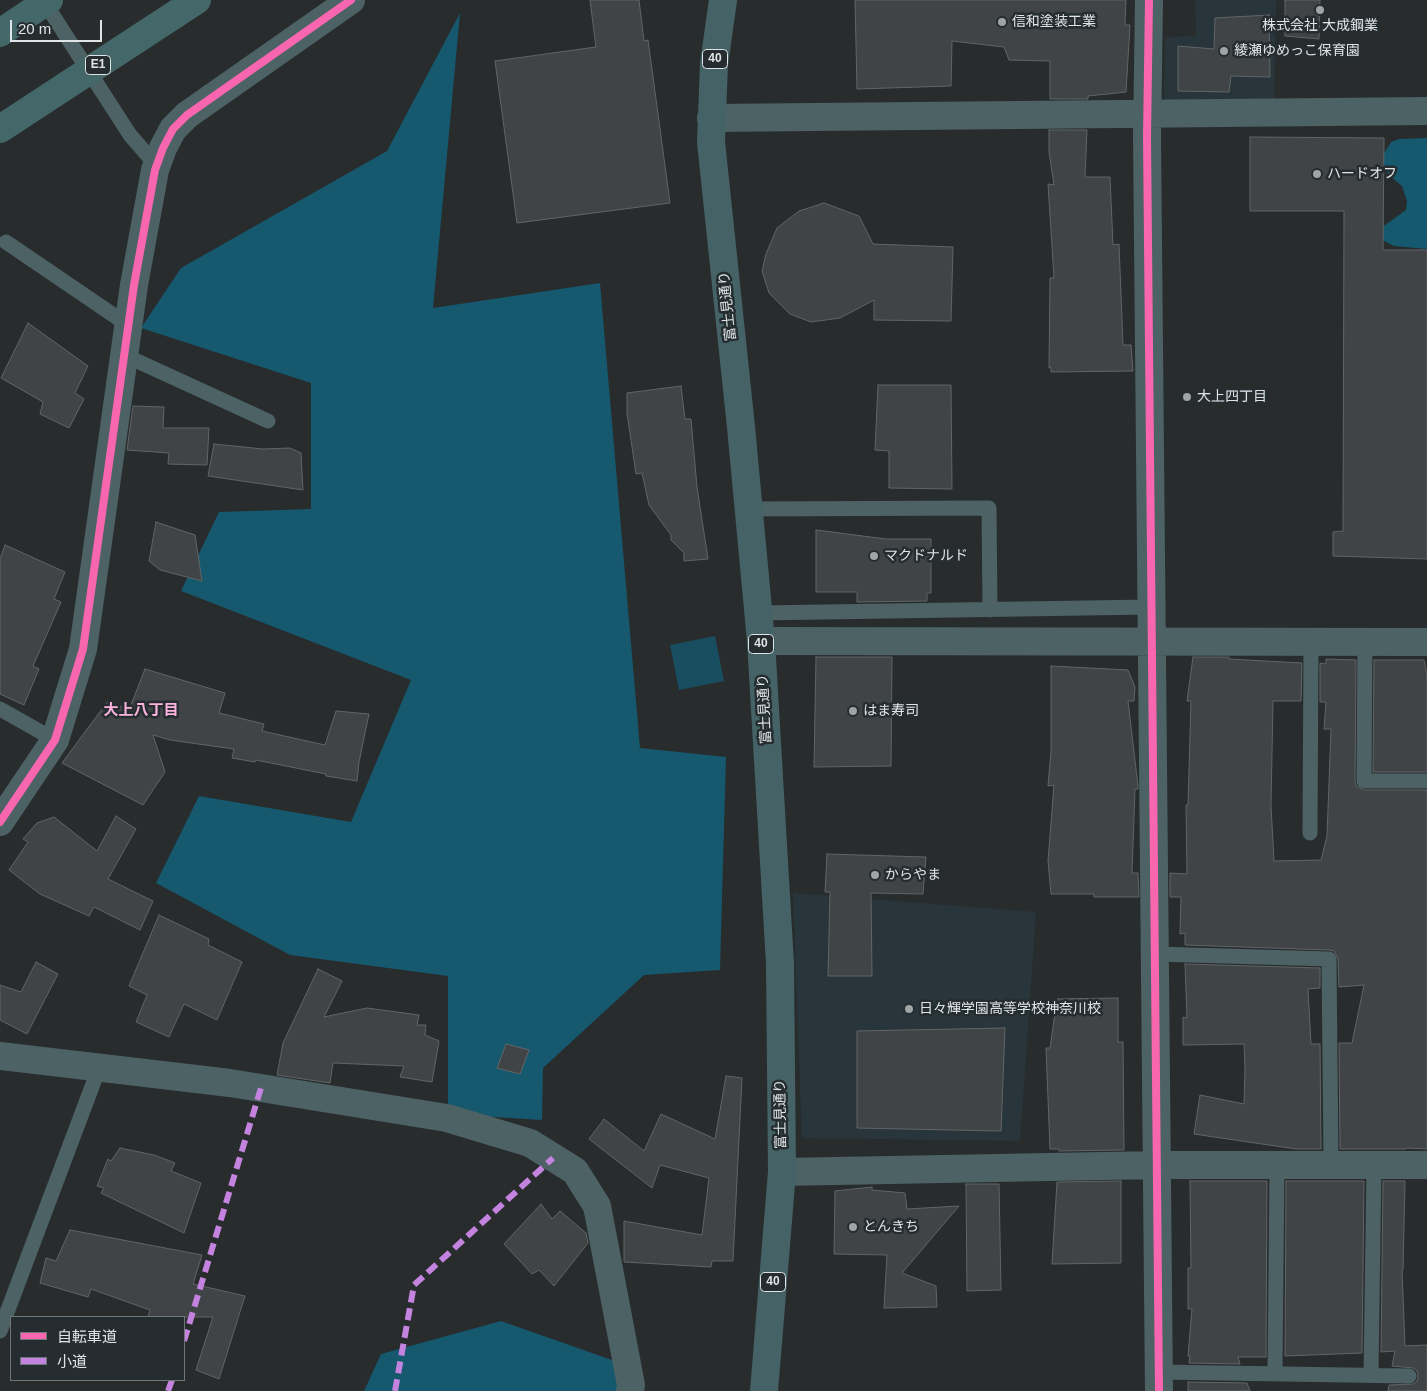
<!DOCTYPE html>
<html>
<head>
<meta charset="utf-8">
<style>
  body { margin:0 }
  #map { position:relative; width:1427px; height:1391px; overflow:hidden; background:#282c2d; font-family:Arial,"Noto Sans JP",sans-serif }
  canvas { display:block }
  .legend { position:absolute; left:10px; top:1316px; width:175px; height:65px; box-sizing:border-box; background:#252d30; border:1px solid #6f7679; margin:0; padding:6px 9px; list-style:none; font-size:15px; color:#dfe4e6 }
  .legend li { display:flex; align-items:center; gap:10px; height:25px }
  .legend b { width:25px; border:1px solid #6f7679 }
  .scale { position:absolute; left:10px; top:20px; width:92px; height:22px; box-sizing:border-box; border:2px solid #dfe4e6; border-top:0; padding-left:6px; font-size:15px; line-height:18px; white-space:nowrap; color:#dfe4e6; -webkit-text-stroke:4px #252d30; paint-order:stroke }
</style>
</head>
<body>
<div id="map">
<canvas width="1427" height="1391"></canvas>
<ul class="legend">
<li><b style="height:6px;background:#f766af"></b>自転車道</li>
<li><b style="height:6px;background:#c483df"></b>小道</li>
</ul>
<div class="scale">20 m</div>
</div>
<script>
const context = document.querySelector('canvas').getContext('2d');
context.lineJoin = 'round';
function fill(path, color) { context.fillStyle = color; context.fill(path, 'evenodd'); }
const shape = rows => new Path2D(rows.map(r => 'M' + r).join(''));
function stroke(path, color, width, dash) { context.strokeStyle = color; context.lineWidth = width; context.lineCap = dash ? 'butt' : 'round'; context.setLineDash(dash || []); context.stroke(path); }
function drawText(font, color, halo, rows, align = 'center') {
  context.font = font + ' Arial,"Noto Sans JP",sans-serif'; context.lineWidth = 5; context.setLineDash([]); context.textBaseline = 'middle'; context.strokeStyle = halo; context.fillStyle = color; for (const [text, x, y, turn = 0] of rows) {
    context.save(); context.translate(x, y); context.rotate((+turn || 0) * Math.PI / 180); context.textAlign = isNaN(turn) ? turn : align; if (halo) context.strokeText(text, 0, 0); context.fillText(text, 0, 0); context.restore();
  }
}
fill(shape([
  [1195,0,1276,0,1274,101,1164,100,1165,37,1196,36],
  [793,893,1036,912,1020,1141,802,1138]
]), '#28363b');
fill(shape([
  [715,636,724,681,679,690,670,645]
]), '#184e60');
fill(shape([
  [460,13,433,308,600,283,640,748,726,757,720,970,644,975,543,1068,542,1120,448,1114,448,976,290,955,156,883,199,796,351,822,411,680,181,591,219,512,311,509,311,383,141,328,181,268,387,151],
  [1427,138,1427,249,1394,246,1382,240,1381,228,1406,210,1407,201,1402,186,1390,176,1384,169,1383,155,1391,142,1399,139],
  [501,1321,629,1366,623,1391,364,1391,381,1354]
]), '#16586e');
const building = shape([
  [590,0,639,0,644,41,648,40,670,203,517,223,495,61,596,47,590,0],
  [855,0,1126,0,1125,25,1130,25,1126,92,1088,96,1088,99,1050,99,1050,61,1009,60,1004,47,952,41,951,86,857,89,855,0],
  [1285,0,1320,0,1319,39,1285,36,1285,0],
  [1269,15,1270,77,1231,76,1229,92,1178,91,1178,46,1214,49,1215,18,1269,15],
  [1049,130,1087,130,1085,177,1110,177,1113,245,1119,244,1123,345,1131,345,1133,371,1051,372,1051,367,1049,368,1050,278,1054,278,1048,184,1054,185,1049,152,1049,130],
  [1250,137,1384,138,1383,250,1427,250,1427,559,1333,556,1333,532,1343,531,1344,211,1250,211,1250,137],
  [824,203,859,216,873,244,953,247,951,321,874,320,874,300,840,318,811,322,790,314,769,293,762,271,766,254,777,228,799,211,824,203],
  [28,323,88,366,75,393,84,399,69,428,40,414,43,402,1,378,28,323],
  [878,385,951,385,952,489,889,488,889,451,875,450,878,385],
  [681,386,685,419,691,419,697,487,708,559,684,561,684,553,671,540,671,535,649,505,642,473,636,474,627,413,627,393,681,386],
  [133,406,164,407,163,428,209,428,207,465,168,464,169,453,127,450,133,406],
  [214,444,263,449,290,448,301,453,303,490,208,476,214,444],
  [156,522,195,535,202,581,160,570,149,561,156,522],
  [816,530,886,539,931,539,931,593,927,593,927,601,857,602,857,592,816,592,816,530],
  [5,545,65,572,54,599,61,602,33,666,39,669,24,705,0,694,0,559,5,545],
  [816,657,892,657,891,766,814,767,816,657],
  [1193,657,1229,657,1229,659,1302,663,1301,701,1273,701,1271,806,1274,861,1321,860,1327,836,1331,729,1324,729,1326,702,1320,702,1320,663,1326,664,1326,659,1356,660,1355,781,1356,786,1364,790,1427,790,1427,1149,1406,1148,1406,1149,1340,1149,1339,1043,1352,1043,1364,985,1339,987,1338,959,1334,951,1329,950,1185,945,1185,933,1180,934,1181,897,1170,897,1170,873,1187,874,1186,805,1188,805,1191,701,1187,701,1193,657],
  [1374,660,1424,660,1427,675,1427,772,1373,772,1374,660],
  [1051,666,1128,670,1135,687,1134,701,1128,701,1138,786,1138,789,1135,789,1132,873,1138,873,1139,897,1094,897,1094,894,1051,894,1048,861,1054,785,1048,786,1051,751,1051,666],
  [145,669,225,693,219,713,264,724,262,731,325,745,336,711,369,714,359,762,357,781,326,776,326,774,256,760,255,762,232,758,234,749,170,740,153,735,165,772,143,805,62,763,108,701,129,710,145,669],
  [116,816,136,829,108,879,153,901,140,930,94,907,89,916,40,894,9,870,28,842,23,839,37,823,54,817,97,851,116,816],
  [827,854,926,857,923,894,871,893,872,976,828,976,830,892,825,892,827,854],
  [159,915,209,939,208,945,242,962,217,1020,184,1004,169,1037,136,1022,147,995,129,986,159,915],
  [36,962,58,974,27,1034,0,1020,0,985,21,992,36,962],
  [1185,964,1320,968,1320,988,1308,989,1311,1044,1320,1044,1321,1149,1296,1149,1194,1134,1200,1095,1244,1104,1245,1069,1244,1044,1183,1045,1183,1017,1187,1018,1185,964],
  [318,969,342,981,324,1017,367,1008,419,1015,417,1025,426,1025,425,1035,439,1041,432,1082,400,1077,404,1066,333,1063,330,1083,277,1075,283,1043,318,969],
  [1118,998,1118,1042,1123,1042,1124,1150,1059,1151,1059,1149,1050,1149,1046,1048,1050,1048,1057,999,1118,998],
  [1005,1028,1001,1131,857,1128,857,1031,1005,1028],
  [506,1044,529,1050,520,1074,497,1068,506,1044],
  [726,1076,742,1078,733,1261,712,1261,711,1267,624,1262,624,1221,702,1235,709,1178,660,1165,652,1188,589,1139,604,1119,644,1151,661,1114,715,1139,726,1076],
  [120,1148,154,1155,175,1163,171,1171,201,1183,184,1233,101,1193,104,1188,97,1186,108,1159,111,1161,120,1148],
  [1121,1181,1121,1263,1052,1264,1057,1182,1121,1181],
  [1190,1181,1267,1181,1266,1357,1238,1357,1240,1364,1189,1363,1190,1356,1188,1356,1192,1309,1188,1309,1188,1268,1191,1268,1190,1181],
  [1286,1181,1364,1181,1362,1353,1285,1356,1286,1181],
  [1383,1181,1405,1181,1403,1270,1402,1270,1405,1346,1427,1345,1427,1391,1388,1391,1389,1385,1413,1384,1417,1381,1418,1376,1417,1371,1413,1368,1392,1366,1395,1351,1381,1352,1383,1181],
  [966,1184,999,1184,1001,1290,967,1291,966,1184],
  [872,1187,872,1190,905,1193,907,1209,959,1206,902,1273,936,1286,937,1307,884,1308,887,1255,834,1254,835,1191,872,1187],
  [541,1204,552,1219,560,1211,586,1233,588,1243,554,1286,539,1270,532,1274,504,1244,541,1204],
  [70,1230,202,1255,193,1284,245,1296,219,1379,196,1370,213,1317,148,1317,150,1310,91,1289,88,1297,40,1283,46,1258,56,1261,70,1230],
  [1188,1382,1247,1383,1250,1391,1188,1391,1188,1382]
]);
fill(building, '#414446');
stroke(building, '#626567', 1);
stroke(shape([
  [43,0,130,135,157,166],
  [6,242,128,325],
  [124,355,268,421],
  [748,509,989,508,990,610],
  [758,613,1151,607],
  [1365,642,1364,781,1427,781],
  [0,709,55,740],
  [1310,833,1311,642],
  [1155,954,1329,959,1331,1165],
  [0,1331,99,1068],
  [1159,1372,1409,1376],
  [1275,1373,1277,1165],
  [1371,1375,1374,1165]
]), '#4c6264', 15);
stroke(shape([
  [1149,0,1147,137,1159,1391],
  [711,118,1427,111],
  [761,641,1427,642],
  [0,822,55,740,83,649,134,285,155,170,163,148,173,129,187,115,351,0],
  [0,1056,230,1083,447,1118,530,1143,575,1171,597,1206,631,1385,630,1391],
  [782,1172,1157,1165,1427,1165]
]), '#4c6264', 28);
stroke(shape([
  [723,0,714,64,711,142,741,427,761,641,780,964,782,1172,764,1391]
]), '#456366', 28);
stroke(shape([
  [0,33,49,0],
  [0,129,197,0]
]), '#446869', 28);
stroke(shape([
  [184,1341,261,1088],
  [168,1391,172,1380],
  [395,1391,414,1285,553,1158]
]), '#c483df', 6, [12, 6]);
stroke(shape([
  [1149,0,1147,137,1159,1391],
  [0,822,55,740,83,649,134,285,155,170,163,148,173,129,187,115,351,0]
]), '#f766af', 8);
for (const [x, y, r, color] of [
  [1320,10,5,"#9fa4a5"],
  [1002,22,5,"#9fa4a5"],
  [1224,51,5,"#9fa4a5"],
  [1317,174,5,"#9fa4a5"],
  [1187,397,5,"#9fa4a5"],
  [874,556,5,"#9fa4a5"],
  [853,711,5,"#9fa4a5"],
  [875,875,5,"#9fa4a5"],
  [909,1009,5,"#9fa4a5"],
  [853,1227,5,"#9fa4a5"]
]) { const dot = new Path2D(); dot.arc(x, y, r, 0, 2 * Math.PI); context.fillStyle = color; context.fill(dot); stroke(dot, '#252d30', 2); }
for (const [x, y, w] of [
  [715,59,25],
  [98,65,25],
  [761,644,25],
  [773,1282,25]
]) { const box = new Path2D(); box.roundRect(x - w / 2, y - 9.5, w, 19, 4); context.fillStyle = '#252d30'; context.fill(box); stroke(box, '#dfe4e6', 1); }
drawText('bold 12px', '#dfe4e6', null, [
  ["40",715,59],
  ["E1",98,65],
  ["40",761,644],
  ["40",773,1282]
]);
drawText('14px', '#dfe4e6', '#252d30', [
  ["信和塗装工業",1012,22],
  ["株式会社 大成鋼業",1320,26,"center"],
  ["綾瀬ゆめっこ保育園",1234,51],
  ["ハードオフ",1327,174],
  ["大上四丁目",1197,397],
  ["マクドナルド",884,556],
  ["はま寿司",863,711],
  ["からやま",885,875],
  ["日々輝学園高等学校神奈川校",919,1009],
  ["とんきち",863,1227]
], 'left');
drawText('14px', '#dfe4e6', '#252d30', [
  ["富士見通り",728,306,-96],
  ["富士見通り",765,709,-93],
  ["富士見通り",781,1114,-91]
]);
drawText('bold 15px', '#fcb3de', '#252d30', [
  ["大上八丁目",141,711]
]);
</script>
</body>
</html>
